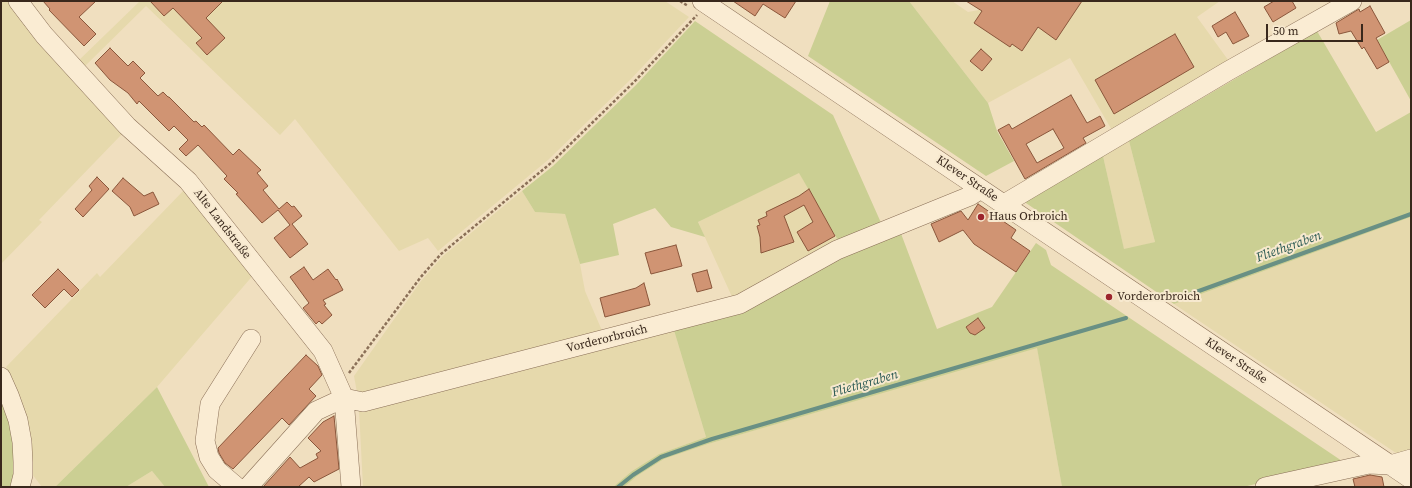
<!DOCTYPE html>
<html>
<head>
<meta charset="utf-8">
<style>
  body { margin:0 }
  #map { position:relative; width:1412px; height:488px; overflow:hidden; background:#f0dfbf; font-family:"Source Serif 4",serif }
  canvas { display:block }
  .frame { position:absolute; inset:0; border:2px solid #39281c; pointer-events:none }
  .scale { position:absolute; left:1266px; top:24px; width:97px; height:18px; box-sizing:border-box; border:2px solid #39281c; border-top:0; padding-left:5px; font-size:12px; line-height:14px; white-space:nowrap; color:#39281c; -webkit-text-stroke:3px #f7e9cf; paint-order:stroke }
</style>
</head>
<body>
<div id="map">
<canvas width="1412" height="488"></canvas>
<div class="frame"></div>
<div class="scale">50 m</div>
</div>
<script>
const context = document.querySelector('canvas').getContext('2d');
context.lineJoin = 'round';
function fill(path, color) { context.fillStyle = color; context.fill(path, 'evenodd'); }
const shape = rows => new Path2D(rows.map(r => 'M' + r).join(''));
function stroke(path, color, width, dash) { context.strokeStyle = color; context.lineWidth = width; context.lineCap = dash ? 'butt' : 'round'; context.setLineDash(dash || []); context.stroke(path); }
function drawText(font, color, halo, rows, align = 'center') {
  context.font = font + ' "Source Serif 4",serif'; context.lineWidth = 4; context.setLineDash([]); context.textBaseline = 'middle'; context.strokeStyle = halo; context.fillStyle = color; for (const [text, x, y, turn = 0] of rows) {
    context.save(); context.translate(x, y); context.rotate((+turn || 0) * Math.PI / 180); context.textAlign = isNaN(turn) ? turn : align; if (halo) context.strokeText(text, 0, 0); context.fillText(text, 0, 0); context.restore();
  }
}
fill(shape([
  [1,1,9,1,13,9,123,133,39,220,42,222,1,264],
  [140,1,665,1,689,17,631,79,548,160,438,251,428,238,399,251,295,119,280,135,146,6,82,69,76,63],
  [909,1,952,1,968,12,979,10,972,5,975,1,1220,1,1197,17,1231,64,1113,132,1070,58,988,103],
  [1129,141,1155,242,1124,250,1103,156],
  [799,172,839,242,733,299,698,222],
  [185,189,255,273,157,387,55,487,42,487,32,474,25,425,6,367,97,273,100,277],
  [522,191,535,212,565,214,580,264,585,291,603,333,358,398,354,376,421,281,443,256],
  [1411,217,1411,452,1399,455,1174,304],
  [673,327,706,437,659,454,632,471,613,487,363,487,359,409],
  [1037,347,1062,487,624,487,637,476,664,459,708,444],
  [152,471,165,487,126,487]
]), '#e6d9ac');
fill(shape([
  [830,1,909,1,988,103,997,131,1014,161,986,176,808,56],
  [1411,20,1411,101,1377,40],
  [695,21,833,115,882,225,839,242,799,173,698,222,705,237,671,227,655,208,613,224,619,255,580,264,565,214,535,212,522,191,553,166,636,85],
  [1317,31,1376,132,1411,112,1411,217,1174,304,1023,201,1103,156,1124,249,1155,242,1129,141],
  [900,231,937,329,992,307,1036,243,1046,250,1051,265,1345,463,1243,487,1062,487,1037,348,708,444,664,459,637,476,624,487,613,487,632,471,659,454,706,437,673,327,844,252],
  [157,387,209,487,165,487,152,471,126,487,55,487],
  [1,397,12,429,16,454,13,487,1,487]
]), '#cbcf93');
stroke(shape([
  [1174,300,1411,214],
  [618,487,633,475,661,457,712,439,1126,318]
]), '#699084', 4);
const building = shape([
  [43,1,96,1,79,17,96,34,84,46,49,10,50,9,43,1],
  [150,1,223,1,206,18,225,38,207,55,196,43,202,38,173,8,164,16,150,1],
  [733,1,796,1,785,18,763,4,755,16,733,1],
  [966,1,1082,1,1056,40,1038,27,1022,51,1012,44,1010,47,974,23,982,11,966,1],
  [1274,1,1292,1,1296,8,1273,22,1264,7,1274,1],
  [1370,6,1385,33,1376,38,1389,62,1377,69,1364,47,1362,49,1351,31,1339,34,1336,23,1359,9,1360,12,1370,6],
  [1235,12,1249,36,1233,44,1226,32,1218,37,1212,26,1235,12],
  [1175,34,1194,67,1114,114,1095,80,1175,34],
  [110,48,128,66,133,61,145,73,140,78,158,96,163,92,168,97,169,97,194,122,196,121,202,127,204,125,233,155,239,149,261,170,257,173,268,186,263,190,279,209,287,202,292,207,294,206,302,216,292,224,308,244,290,258,274,238,290,225,278,210,262,223,236,194,238,193,224,179,227,176,198,145,186,156,179,149,188,140,174,126,169,131,139,101,137,104,128,93,110,80,95,63,110,48],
  [981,49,992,59,982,71,970,61,981,49],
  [1071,95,1087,123,1100,116,1105,126,1083,138,1086,143,1025,179,998,130,1009,124,1012,129,1071,95],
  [1053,129,1064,148,1037,163,1026,144,1053,129],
  [97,177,109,189,83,217,75,209,92,190,89,186,97,177],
  [123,178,144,196,153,192,159,204,134,216,130,207,112,191,123,178],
  [809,189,835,236,808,251,797,232,813,222,804,205,784,216,794,242,761,253,760,237,757,226,760,225,758,220,767,216,766,212,799,196,809,189],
  [978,204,1016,230,1011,238,1030,251,1016,272,974,244,963,230,939,242,931,224,961,211,968,220,978,204],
  [676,245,682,266,651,274,645,253,676,245],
  [304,267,313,280,328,269,336,280,337,279,343,290,323,300,326,304,324,305,332,315,322,324,319,321,316,324,303,308,309,303,290,277,304,267],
  [58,269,79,290,72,297,64,289,45,308,32,295,58,269],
  [707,270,712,288,697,292,692,274,707,270],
  [644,283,650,305,605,317,600,298,636,288,644,283],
  [978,318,985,328,975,335,970,333,966,327,978,318],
  [306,355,318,366,322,375,309,389,316,396,289,425,282,418,233,469,225,463,219,453,218,448,306,355],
  [334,416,339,469,314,482,309,477,298,487,263,487,290,457,300,468,318,458,316,454,321,451,308,438,323,422,334,416],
  [1370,475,1382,477,1384,487,1355,487,1353,479,1370,475]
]);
fill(building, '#d09473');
stroke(building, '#8a563b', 1);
const minor = shape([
  [18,1,44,35,127,126,188,181,323,351,344,398,351,487],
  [702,1,1411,479],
  [1004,204,1228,71,1352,1],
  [1,377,9,395,18,420,22,442,23,462,23,475,20,487],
  [237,487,217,470,209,457,205,441,210,404,251,339],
  [248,487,316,411,344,398,363,402,740,304,837,250,970,196,981,189],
  [1265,487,1369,464,1390,465,1411,459]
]);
stroke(minor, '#8a6f57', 20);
stroke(shape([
  [680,1,688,6],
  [349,373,420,278,441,254,551,163,635,81,697,15]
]), '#8a6f57', 2.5, [3, 2]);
stroke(minor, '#faecd3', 19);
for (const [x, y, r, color] of [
  [981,217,4,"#9c242c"],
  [1109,297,4,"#9c242c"]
]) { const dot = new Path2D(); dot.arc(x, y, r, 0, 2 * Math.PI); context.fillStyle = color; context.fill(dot); stroke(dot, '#f7e9cf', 1.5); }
drawText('12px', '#39281c', '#f7e9cf', [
  ["Klever Straße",967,179,34],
  ["Alte Landstraße",222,224,52],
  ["Vorderorbroich",607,339,-14],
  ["Klever Straße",1236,361,34]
]);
drawText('12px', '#39281c', '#f7e9cf', [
  ["Haus Orbroich",989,217],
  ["Vorderorbroich",1117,297]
], 'left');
drawText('italic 13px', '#2a5953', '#f7e9cf', [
  ["Fliethgraben",1289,247,-20],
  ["Fliethgraben",865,384,-16]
]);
</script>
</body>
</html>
